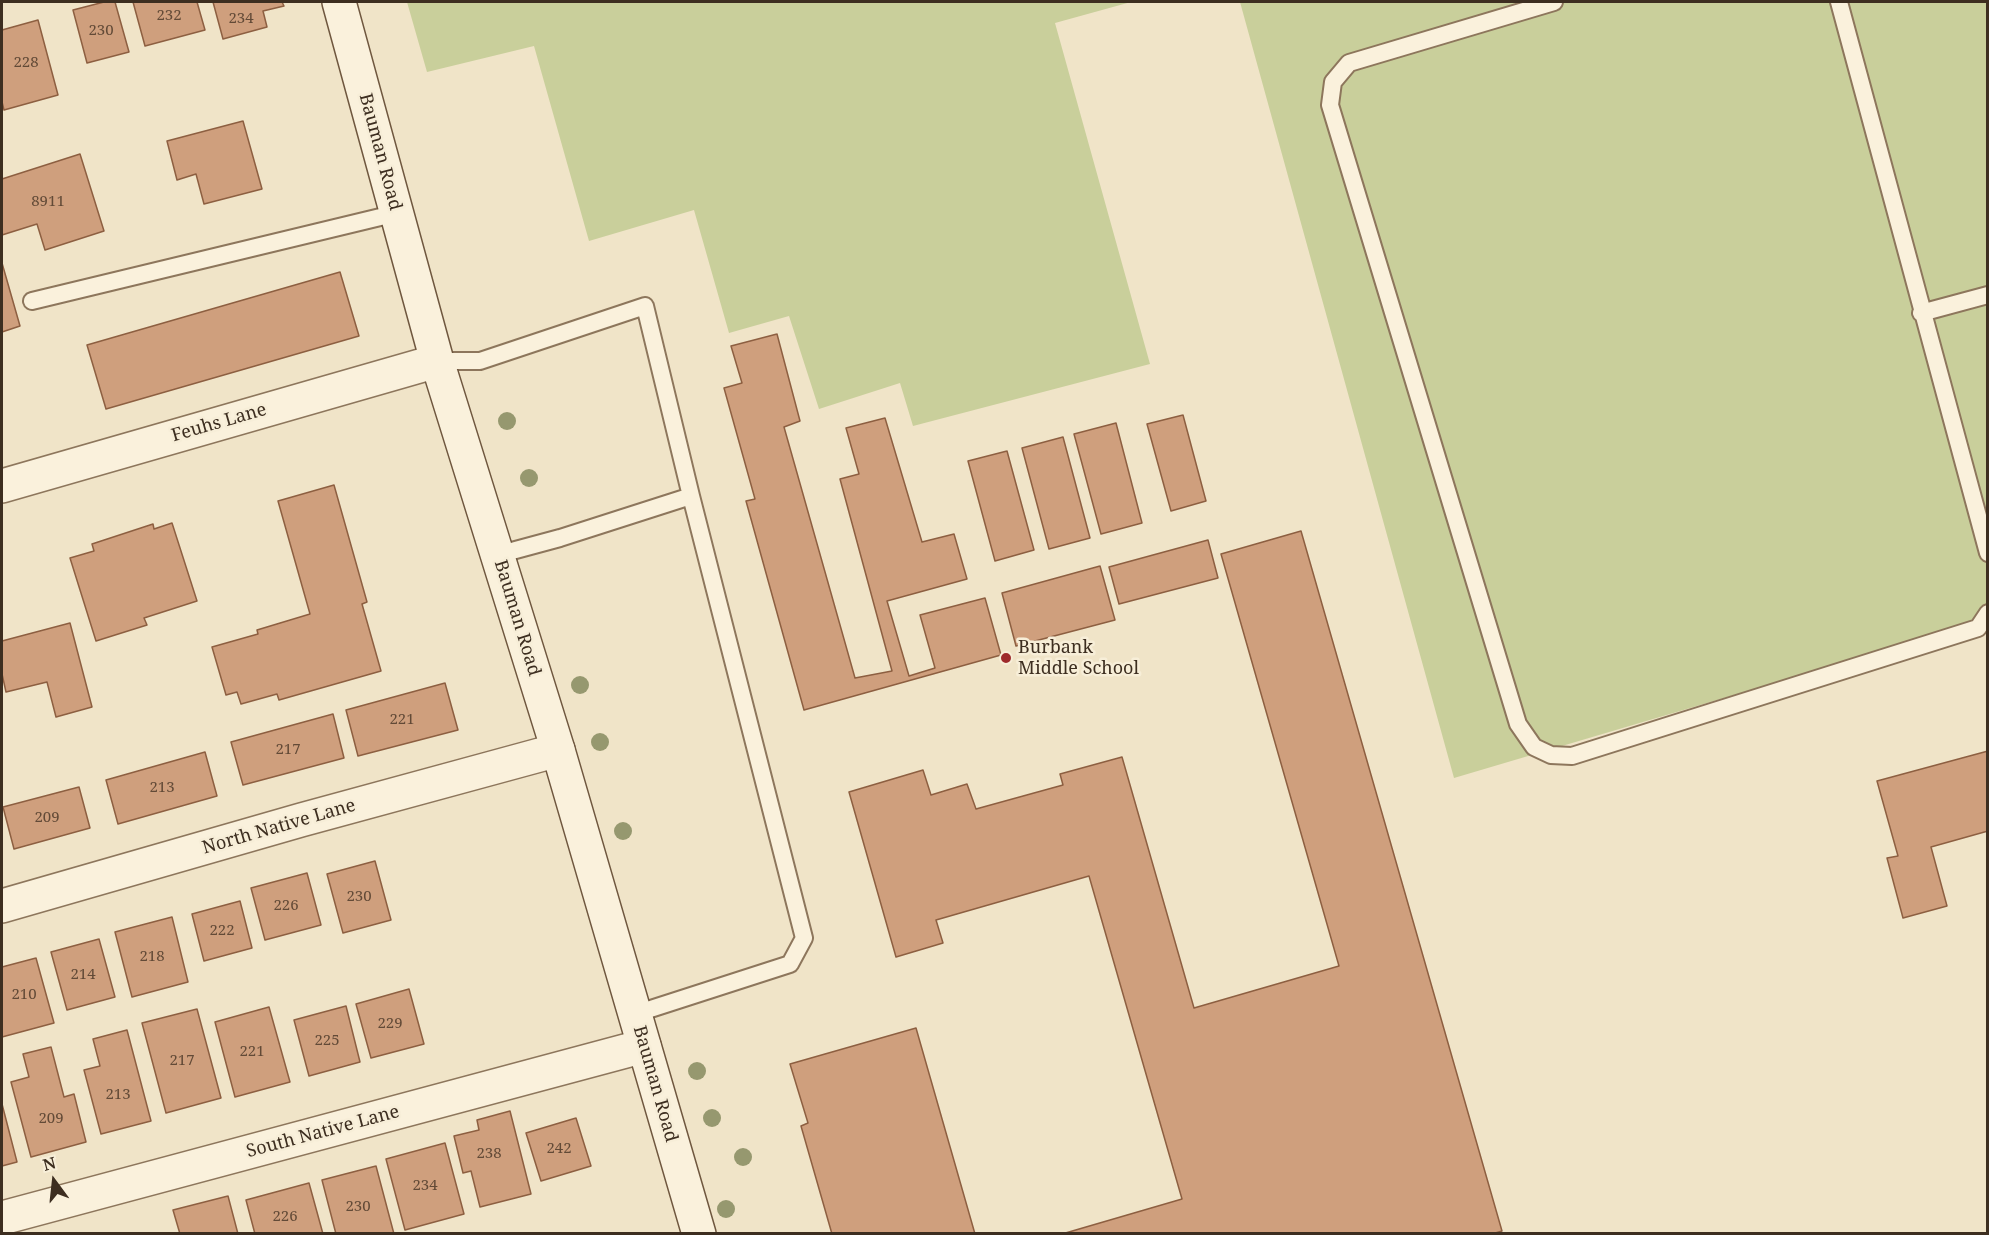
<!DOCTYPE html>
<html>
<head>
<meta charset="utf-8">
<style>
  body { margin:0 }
  #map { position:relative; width:1989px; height:1235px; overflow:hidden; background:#f0e4c8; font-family:"Noto Serif",serif }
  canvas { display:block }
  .frame { position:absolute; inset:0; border:3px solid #3d2e20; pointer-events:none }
  .north { position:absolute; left:24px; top:1151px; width:60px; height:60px; -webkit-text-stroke:4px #f7eed8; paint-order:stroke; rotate:345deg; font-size:16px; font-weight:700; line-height:24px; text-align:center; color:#3d2e20 }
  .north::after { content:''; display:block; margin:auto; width:21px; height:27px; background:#3d2e20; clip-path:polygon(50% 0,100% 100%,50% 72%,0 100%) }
</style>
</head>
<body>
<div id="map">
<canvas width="1989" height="1235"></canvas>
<div class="frame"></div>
<div class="north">N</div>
</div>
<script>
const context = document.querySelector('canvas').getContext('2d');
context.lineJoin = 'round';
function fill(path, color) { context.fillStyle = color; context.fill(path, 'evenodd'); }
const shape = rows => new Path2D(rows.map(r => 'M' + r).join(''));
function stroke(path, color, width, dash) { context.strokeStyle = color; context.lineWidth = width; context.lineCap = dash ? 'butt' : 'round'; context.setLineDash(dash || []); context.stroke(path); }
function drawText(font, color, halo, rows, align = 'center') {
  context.font = font + ' "Noto Serif",serif'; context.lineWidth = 5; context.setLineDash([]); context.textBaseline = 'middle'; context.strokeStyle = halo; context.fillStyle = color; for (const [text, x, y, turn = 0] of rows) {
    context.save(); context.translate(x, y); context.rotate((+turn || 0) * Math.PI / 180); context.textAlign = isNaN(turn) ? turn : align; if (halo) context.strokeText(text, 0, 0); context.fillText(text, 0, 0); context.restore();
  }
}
fill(shape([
  [407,2,1131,2,1055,23,1150,364,913,426,900,383,819,409,789,316,729,333,694,210,589,241,534,46,427,72],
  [1240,2,1987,2,1987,620,1454,778]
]), '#c9cf9b');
const building = shape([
  [104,2,115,2,129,52,87,63,73,10,104,2],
  [133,2,197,2,205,30,145,46,133,2],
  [213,2,282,2,284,6,263,11,267,27,223,39,213,2],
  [38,20,58,95,4,110,2,102,2,30,38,20],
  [243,121,262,189,204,204,196,174,177,180,167,141,243,121],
  [80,154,104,231,45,250,37,224,2,235,2,179,80,154],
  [2,263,20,326,2,332,2,263],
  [340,272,359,336,106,409,87,345,340,272],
  [777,334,800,421,784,427,855,678,892,671,840,479,859,474,846,428,885,418,922,542,954,534,967,579,887,601,909,676,935,668,920,615,985,598,1001,655,804,710,746,501,755,499,724,388,742,383,731,346,777,334],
  [1183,415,1206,501,1171,511,1147,424,1183,415],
  [1116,423,1142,523,1101,534,1074,434,1116,423],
  [1063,437,1090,538,1049,549,1022,448,1063,437],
  [1007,451,1034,550,995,561,968,461,1007,451],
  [334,485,367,602,362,604,381,671,279,700,277,694,241,704,237,692,226,695,212,647,258,634,257,630,310,614,278,501,334,485],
  [172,523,197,601,144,618,147,625,96,641,70,558,94,551,92,544,153,524,154,529,172,523],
  [1301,531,1502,1231,1492,1234,1062,1234,1182,1199,1089,876,936,920,943,943,896,957,849,792,923,770,931,795,967,784,976,809,1063,785,1060,774,1122,757,1194,1008,1339,966,1221,554,1301,531],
  [1208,540,1218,578,1119,604,1109,567,1208,540],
  [1100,566,1115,620,1016,646,1002,593,1100,566],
  [70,623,92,707,56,717,47,682,6,692,2,674,2,641,70,623],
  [445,683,458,730,358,756,346,710,445,683],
  [333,714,344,758,243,785,231,742,333,714],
  [1988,751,1988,831,1931,847,1947,906,1903,918,1887,858,1898,856,1877,781,1988,751],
  [205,752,217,796,118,824,106,780,205,752],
  [79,787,90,828,14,849,3,807,79,787],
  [375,861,391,920,343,933,327,874,375,861],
  [307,873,321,925,265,940,251,888,307,873],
  [240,901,252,948,204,961,192,914,240,901],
  [172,917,188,982,132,997,115,932,172,917],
  [99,939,115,997,67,1010,51,952,99,939],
  [36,958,54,1023,2,1037,2,967,36,958],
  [409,989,424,1044,371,1058,356,1004,409,989],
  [346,1006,360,1062,309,1076,294,1020,346,1006],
  [269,1007,290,1082,235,1097,215,1022,269,1007],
  [197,1009,221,1098,166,1113,142,1023,197,1009],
  [916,1028,975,1234,832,1234,801,1126,808,1123,790,1064,916,1028],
  [127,1030,151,1121,101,1134,84,1070,100,1066,93,1039,127,1030],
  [51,1047,64,1097,74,1094,86,1142,31,1157,11,1082,29,1077,23,1054,51,1047],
  [2,1104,17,1162,2,1166,2,1104],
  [510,1111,531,1194,480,1207,471,1171,463,1173,454,1136,479,1130,477,1120,510,1111],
  [576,1118,591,1166,541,1181,526,1133,576,1118],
  [445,1143,464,1214,405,1230,386,1159,445,1143],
  [376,1166,394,1234,336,1234,322,1180,376,1166],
  [309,1183,323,1234,255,1234,246,1200,309,1183],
  [228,1196,238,1234,180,1234,173,1210,228,1196]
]);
fill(building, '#cf9f7d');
stroke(building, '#8d5f41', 1.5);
const lane = shape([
  [1554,2,1349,63,1333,82,1330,105,1518,724,1534,747,1551,755,1572,756,1978,628,1988,613],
  [1839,2,1988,553],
  [32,301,397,213],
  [1921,313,1988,295],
  [437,361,480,361,645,306,691,496,804,938,790,964,635,1014],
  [497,555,560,538,691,496]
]);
const street = shape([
  [2,486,437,361],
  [2,906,301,820,558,750],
  [2,1218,644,1046]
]);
const secondary = shape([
  [339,2,437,361,558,750,699,1234]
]);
stroke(lane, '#8d765c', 20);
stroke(street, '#8d765c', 36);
stroke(secondary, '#6f573f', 36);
stroke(lane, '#faf1dc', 16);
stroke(street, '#faf1dc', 33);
stroke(secondary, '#faf1dc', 33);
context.fillStyle = '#96986f';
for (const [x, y] of [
  [507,421],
  [529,478],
  [580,685],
  [600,742],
  [623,831],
  [697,1071],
  [712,1118],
  [743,1157],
  [726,1209]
]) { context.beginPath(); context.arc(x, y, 9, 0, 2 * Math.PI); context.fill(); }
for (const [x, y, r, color] of [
  [1006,658,6,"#9e2a2b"]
]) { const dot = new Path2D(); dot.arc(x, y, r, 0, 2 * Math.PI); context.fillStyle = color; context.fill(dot); stroke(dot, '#f7eed8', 2); }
drawText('15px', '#624a37', null, [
  ["232",169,16],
  ["234",241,19],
  ["230",101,31],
  ["228",26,63],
  ["8911",48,202],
  ["221",402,720],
  ["217",288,750],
  ["213",162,788],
  ["209",47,818],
  ["230",359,897],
  ["226",286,906],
  ["222",222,931],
  ["218",152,957],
  ["214",83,975],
  ["210",24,995],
  ["229",390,1024],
  ["225",327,1041],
  ["221",252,1052],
  ["217",182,1061],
  ["213",118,1095],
  ["209",51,1119],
  ["242",559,1149],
  ["238",489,1154],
  ["234",425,1186],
  ["230",358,1207],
  ["226",285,1217]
]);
drawText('18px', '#3d2e20', '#f7eed8', [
  ["Bauman Road",380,152,75],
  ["Feuhs Lane",219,423,-16],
  ["Bauman Road",517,618,73],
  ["North Native Lane",279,827,-16],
  ["Bauman Road",655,1084,74],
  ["South Native Lane",323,1132,-15]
]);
drawText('18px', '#3d2e20', '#f7eed8', [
  ["Burbank",1018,648],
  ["Middle School",1018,669]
], 'left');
</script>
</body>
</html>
